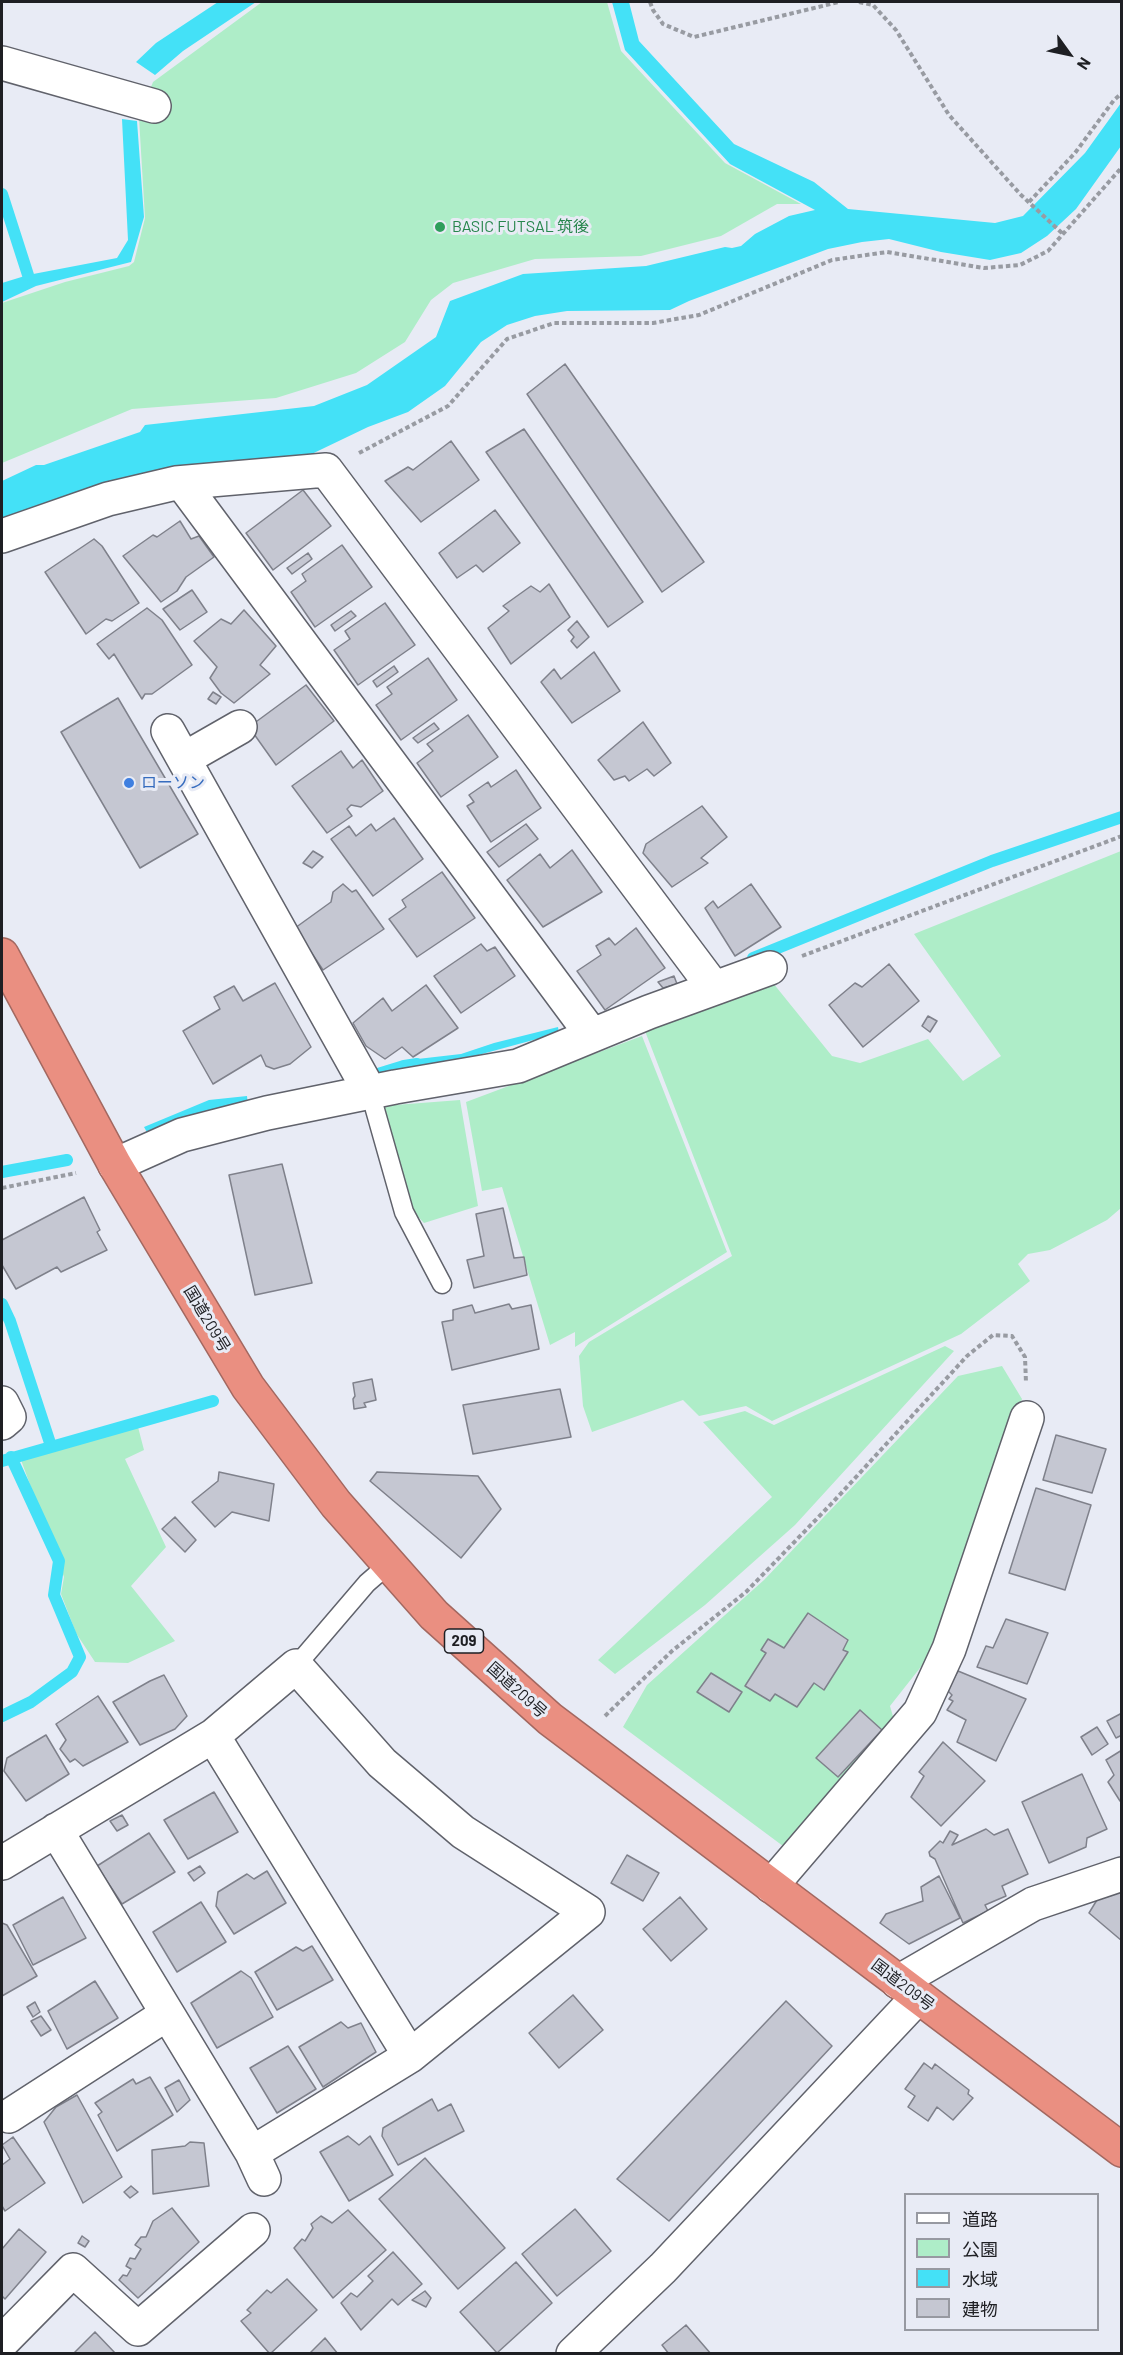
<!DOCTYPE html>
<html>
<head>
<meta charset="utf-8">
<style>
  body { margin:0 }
  #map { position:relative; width:1123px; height:2355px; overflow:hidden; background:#e8ebf5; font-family:Barlow,"Noto Sans JP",sans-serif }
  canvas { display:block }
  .frame { position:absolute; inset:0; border:3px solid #1e1f23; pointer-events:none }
  .legend { position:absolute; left:904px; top:2193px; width:195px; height:138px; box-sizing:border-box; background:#e8ebf5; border:2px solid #9799a1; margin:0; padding:8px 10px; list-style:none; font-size:18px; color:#1e1f23 }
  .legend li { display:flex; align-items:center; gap:12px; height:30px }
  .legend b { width:30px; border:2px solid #9799a1 }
  .north { position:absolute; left:1039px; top:24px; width:60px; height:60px; -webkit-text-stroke:4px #e8ebf5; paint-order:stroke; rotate:123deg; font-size:16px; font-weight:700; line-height:24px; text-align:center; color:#1e1f23 }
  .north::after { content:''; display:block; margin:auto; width:21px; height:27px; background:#1e1f23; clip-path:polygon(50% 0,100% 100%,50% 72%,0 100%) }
</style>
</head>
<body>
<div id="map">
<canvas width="1123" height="2355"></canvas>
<div class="frame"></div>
<ul class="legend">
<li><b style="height:8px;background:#fff"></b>道路</li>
<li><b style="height:16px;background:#aeedc8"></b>公園</li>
<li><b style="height:16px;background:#44e1f7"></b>水域</li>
<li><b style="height:16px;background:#c5c7d2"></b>建物</li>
</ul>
<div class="north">N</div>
</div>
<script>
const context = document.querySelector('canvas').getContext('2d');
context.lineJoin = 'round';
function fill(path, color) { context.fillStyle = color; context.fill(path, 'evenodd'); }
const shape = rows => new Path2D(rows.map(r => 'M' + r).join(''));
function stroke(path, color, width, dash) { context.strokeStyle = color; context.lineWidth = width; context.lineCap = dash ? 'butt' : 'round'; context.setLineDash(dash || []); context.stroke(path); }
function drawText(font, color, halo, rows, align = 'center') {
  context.font = font + ' Barlow,"Noto Sans JP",sans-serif'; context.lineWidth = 6; context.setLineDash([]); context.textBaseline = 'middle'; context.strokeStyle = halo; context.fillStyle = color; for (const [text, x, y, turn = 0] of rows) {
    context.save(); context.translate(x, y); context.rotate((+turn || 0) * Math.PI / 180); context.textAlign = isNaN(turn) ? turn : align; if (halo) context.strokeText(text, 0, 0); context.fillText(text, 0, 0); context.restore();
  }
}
fill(shape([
  [262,2,607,2,621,51,725,163,801,204,777,204,721,236,641,256,535,259,453,283,431,300,405,342,356,373,276,398,132,409,2,463,2,303,65,282,129,266,134,262,145,218,139,118,153,82],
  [1121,851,1121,1208,1107,1220,1050,1250,1028,1254,1018,1264,1030,1281,961,1334,772,1421,746,1406,699,1416,683,1400,592,1432,583,1406,579,1356,589,1342,732,1256,645,1031,773,983,832,1056,860,1063,928,1039,963,1081,1001,1056,914,934],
  [642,1036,727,1252,575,1347,575,1332,550,1345,502,1187,482,1191,466,1102],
  [460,1100,478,1206,424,1223,408,1206,382,1106],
  [945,1346,954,1351,795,1525,705,1605,615,1674,598,1660,772,1497,703,1422,745,1411,774,1425],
  [1002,1366,1022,1399,931,1654,890,1706,894,1720,783,1846,623,1727,647,1685,764,1580,958,1376],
  [138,1427,144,1450,125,1459,166,1547,131,1586,175,1641,128,1663,95,1662,76,1633,61,1594,64,1577,21,1460]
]), '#aeedc8');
fill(shape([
  [218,2,256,2,183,51,155,75,136,62,156,43],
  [612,2,629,2,639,41,734,144,814,182,848,209,995,223,1023,216,1085,153,1121,103,1121,146,1076,209,1047,236,1021,253,990,260,941,252,889,239,862,242,828,249,689,301,670,310,567,311,535,316,507,325,481,342,445,386,408,412,368,427,295,462,120,478,2,520,2,481,36,465,44,465,140,432,145,425,314,406,367,385,436,337,450,301,523,274,646,266,725,247,732,248,741,246,755,234,789,216,815,210,730,164,625,50],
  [122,119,137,121,144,217,131,262,36,286,2,302,2,283,28,275,117,258,128,240],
  [558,1027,559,1033,449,1063,402,1068,400,1061,461,1054,494,1043],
  [247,1096,248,1106,209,1110,148,1134,144,1127,209,1100]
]), '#44e1f7');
stroke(shape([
  [2,194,28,275],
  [753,958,992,861,1122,817],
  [365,1078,404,1066,417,1064],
  [2,1172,67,1160],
  [2,1304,10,1321,51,1446],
  [2,1461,213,1401],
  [2,1716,31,1702,72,1672,80,1657,54,1595,59,1561,11,1457]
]), '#44e1f7', 12);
const building = shape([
  [565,364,704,562,662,592,527,394,565,364],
  [524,429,643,602,608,627,486,452,524,429],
  [451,441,479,480,421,522,385,481,408,467,413,470,451,441],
  [303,490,331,526,273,570,246,533,303,490],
  [495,510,520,543,483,572,476,565,457,578,439,553,495,510],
  [180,521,191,539,199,536,214,557,186,577,177,591,161,602,123,556,153,535,157,537,180,521],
  [94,539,102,546,139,603,112,621,106,619,86,634,45,572,94,539],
  [342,545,372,587,315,627,291,592,306,581,302,574,342,545],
  [308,553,312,559,292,574,287,568,308,553],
  [549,584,570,617,511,664,488,628,509,611,503,606,531,586,540,592,549,584],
  [192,590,207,612,180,630,163,609,192,590],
  [385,603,415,645,358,685,334,650,350,639,345,631,385,603],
  [147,608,162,620,192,665,152,694,145,694,142,699,114,654,109,659,97,644,147,608],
  [244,610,276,646,260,665,270,674,234,703,221,693,210,678,217,667,194,641,221,619,231,624,244,610],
  [351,611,356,616,335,631,331,625,351,611],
  [577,621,589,637,577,648,571,641,574,637,568,630,577,621],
  [594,652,620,691,572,723,541,682,554,669,561,679,594,652],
  [428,658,457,700,401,740,376,705,392,694,387,687,428,658],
  [394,666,398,672,377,687,373,681,394,666],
  [306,685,334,721,276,765,249,727,306,685],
  [213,692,221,697,216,704,208,699,213,692],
  [118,698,198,834,140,868,61,732,118,698],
  [468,715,498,757,441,797,417,763,433,751,427,744,468,715],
  [643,722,671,763,654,776,647,769,629,781,625,776,614,780,598,760,643,722],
  [434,723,439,729,418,743,413,738,434,723],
  [341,751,353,768,362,760,383,791,361,807,351,805,347,809,352,816,327,833,292,786,341,751],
  [516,770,541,808,491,842,467,806,474,802,469,795,488,782,491,787,516,770],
  [702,806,727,837,701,858,708,863,672,887,643,853,646,844,702,806],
  [394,818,423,859,373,896,331,839,349,826,356,836,371,824,376,831,394,818],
  [526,824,538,839,499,867,487,852,526,824],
  [572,850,602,892,543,927,507,880,540,854,550,868,572,850],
  [313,851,323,857,312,868,303,863,313,851],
  [442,872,475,918,417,957,389,919,406,907,402,900,442,872],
  [343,884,352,892,356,890,384,929,323,970,295,928,331,902,333,892,343,884],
  [751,884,781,927,735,956,705,908,713,901,718,908,751,884],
  [636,928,665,968,605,1010,577,971,601,955,596,946,609,938,615,945,636,928],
  [481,944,487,951,495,947,515,976,461,1013,434,976,481,944],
  [889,964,919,1001,863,1047,829,1005,855,983,862,987,889,964],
  [674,976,677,984,663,988,658,982,674,976],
  [275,983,311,1047,290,1064,274,1069,266,1066,261,1055,213,1084,183,1031,220,1009,214,997,234,986,243,1001,275,983],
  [426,985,458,1028,413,1057,402,1047,385,1059,366,1046,353,1023,383,998,392,1011,426,985],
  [928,1016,937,1021,930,1032,922,1026,928,1016],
  [282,1164,312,1283,255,1295,229,1175,282,1164],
  [84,1197,100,1230,97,1232,107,1250,61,1272,57,1267,16,1289,2,1265,2,1240,84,1197],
  [503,1208,514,1258,524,1257,527,1275,474,1288,467,1260,484,1256,476,1214,503,1208],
  [509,1304,512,1309,531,1305,539,1349,452,1370,442,1322,453,1320,453,1310,472,1305,475,1313,509,1304],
  [372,1379,376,1400,364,1403,366,1407,354,1409,353,1399,355,1396,353,1383,372,1379],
  [560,1389,571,1437,473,1454,463,1405,560,1389],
  [1056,1435,1106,1449,1092,1493,1043,1480,1056,1435],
  [219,1472,274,1484,269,1521,232,1512,215,1527,192,1502,218,1481,219,1472],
  [377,1472,478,1476,501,1509,461,1558,370,1481,377,1472],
  [1036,1488,1091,1505,1065,1590,1009,1573,1036,1488],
  [175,1517,196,1540,185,1552,162,1529,175,1517],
  [808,1613,848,1640,843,1650,848,1652,824,1690,814,1683,797,1707,775,1694,770,1701,745,1686,766,1653,761,1650,768,1639,784,1648,808,1613],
  [1006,1619,1048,1633,1027,1684,977,1667,986,1646,993,1648,1006,1619],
  [958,1671,1026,1699,996,1761,957,1742,966,1720,947,1710,953,1701,949,1699,952,1695,947,1690,958,1671],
  [711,1673,742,1692,729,1712,697,1692,711,1673],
  [164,1675,187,1716,175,1729,140,1745,113,1702,150,1681,164,1675],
  [98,1696,128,1742,83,1766,75,1759,70,1762,60,1749,66,1740,56,1724,98,1696],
  [860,1710,882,1730,838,1777,816,1758,860,1710],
  [1122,1713,1122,1735,1116,1738,1107,1721,1122,1713],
  [1097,1727,1108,1744,1092,1755,1081,1737,1097,1727],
  [46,1735,69,1774,26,1801,4,1771,7,1758,46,1735],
  [943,1742,985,1781,941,1826,911,1797,924,1776,919,1772,943,1742],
  [1122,1750,1122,1800,1120,1801,1108,1782,1114,1775,1106,1760,1122,1750],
  [1082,1774,1107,1829,1087,1838,1086,1847,1049,1863,1022,1802,1082,1774],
  [214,1792,238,1832,188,1859,164,1820,214,1792],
  [122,1815,128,1825,117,1831,110,1821,122,1815],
  [986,1829,994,1835,1008,1829,1028,1874,1002,1886,1006,1896,985,1905,988,1911,963,1923,935,1859,930,1856,929,1852,940,1841,943,1843,950,1831,958,1835,952,1845,986,1829],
  [149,1833,175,1872,122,1904,97,1866,149,1833],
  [627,1855,659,1873,643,1901,611,1883,627,1855],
  [200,1866,205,1873,194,1881,188,1873,200,1866],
  [267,1871,286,1903,234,1934,216,1906,218,1892,247,1874,254,1879,267,1871],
  [939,1876,960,1918,909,1944,880,1923,886,1914,923,1901,921,1887,939,1876],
  [1122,1891,1122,1941,1089,1913,1100,1895,1122,1891],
  [63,1897,86,1938,33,1965,13,1925,63,1897],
  [680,1897,707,1929,671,1961,643,1929,680,1897],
  [201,1902,226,1942,177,1972,153,1932,201,1902],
  [2,1923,7,1925,37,1976,2,1996,2,1923],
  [312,1946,333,1980,277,2010,255,1972,296,1947,303,1951,312,1946],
  [241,1971,251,1978,273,2017,217,2048,191,2003,241,1971],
  [95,1981,118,2018,67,2049,48,2011,95,1981],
  [573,1995,603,2030,559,2068,529,2033,573,1995],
  [786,2001,832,2046,669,2221,617,2179,786,2001],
  [35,2002,40,2012,33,2017,27,2007,35,2002],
  [41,2016,51,2030,41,2036,31,2021,41,2016],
  [341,2022,348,2028,361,2023,376,2052,323,2087,299,2047,341,2022],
  [288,2046,316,2089,277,2113,250,2068,288,2046],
  [924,2063,932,2069,935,2064,969,2090,968,2094,973,2098,953,2120,937,2107,928,2121,908,2107,915,2096,905,2089,924,2063],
  [150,2077,173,2115,117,2151,98,2115,102,2112,95,2103,133,2079,136,2084,150,2077],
  [179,2080,190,2100,177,2112,165,2088,179,2080],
  [77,2095,122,2177,83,2203,44,2122,56,2107,77,2095],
  [432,2099,438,2111,451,2104,464,2131,398,2165,382,2136,383,2128,432,2099],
  [348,2136,359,2145,370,2136,393,2175,349,2201,320,2152,348,2136],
  [13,2137,45,2183,5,2211,2,2206,2,2165,10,2159,2,2145,13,2137],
  [190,2142,204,2143,209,2186,153,2194,152,2150,185,2146,190,2142],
  [425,2158,505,2248,458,2289,379,2199,425,2158],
  [131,2186,138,2192,130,2198,124,2192,131,2186],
  [172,2208,199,2242,138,2298,119,2280,123,2275,127,2276,131,2269,126,2266,130,2258,135,2259,141,2249,135,2245,141,2237,146,2237,153,2221,172,2208],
  [575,2209,611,2251,557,2296,522,2254,575,2209],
  [348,2210,386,2250,333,2298,294,2248,302,2239,305,2241,313,2228,311,2224,321,2216,332,2223,348,2210],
  [19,2229,46,2252,5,2299,2,2296,2,2249,19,2229],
  [82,2236,89,2241,85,2247,78,2243,82,2236],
  [393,2252,422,2284,398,2305,392,2299,361,2330,341,2303,351,2293,357,2297,373,2281,368,2276,393,2252],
  [516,2262,552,2303,497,2353,460,2312,516,2262],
  [287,2279,317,2310,270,2354,241,2321,251,2313,247,2310,267,2290,271,2293,287,2279],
  [425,2291,431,2298,426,2307,412,2300,425,2291],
  [686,2325,711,2354,669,2354,662,2345,686,2325],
  [95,2332,116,2354,73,2354,95,2332],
  [325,2338,338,2354,309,2354,325,2338]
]);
fill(building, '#c5c7d2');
stroke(building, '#7f818b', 1.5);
const lane = shape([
  [370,1092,404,1212,442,1284],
  [296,1666,367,1583,389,1564]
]);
const street = shape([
  [2,63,154,106],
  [182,483,592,1035],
  [2,536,108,499,176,483,326,470,714,988],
  [168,731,370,1092],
  [184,759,240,727],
  [115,1165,182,1135,267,1113,395,1087,518,1066,649,1012,770,968],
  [2,1403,9,1417,2,1423],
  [213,1736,296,1666,382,1763,463,1832,588,1912,410,2056],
  [56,1830,252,2153,264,2179],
  [2,1863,213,1736,410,2056,252,2153],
  [771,1886,920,1712,949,1649,1027,1418],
  [898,1982,1033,1904,1122,1874],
  [9,2116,167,2014],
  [2,2342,73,2270,138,2329,253,2230],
  [573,2354,663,2268,918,1997]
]);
const highway = shape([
  [2,955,115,1165,248,1387,336,1504,434,1615,550,1719,1122,2150]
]);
stroke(lane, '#60626b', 21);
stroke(street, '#60626b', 36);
stroke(highway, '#a36860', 36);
stroke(shape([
  [650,2,653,10,663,24,694,37,839,2],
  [859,2,873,5,896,30,949,115,1021,195,1064,235],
  [1029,202,1075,153,1114,100,1122,93],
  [359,453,448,406,507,339,554,323,653,323,699,315,832,260,887,252,984,268,1020,265,1048,251,1122,167],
  [802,956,1122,836],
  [2,1188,76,1173],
  [605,1716,672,1651,746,1592,834,1501,967,1356,993,1335,1012,1336,1025,1357,1026,1383]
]), '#989ba2', 4, [4.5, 3]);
stroke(lane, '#fff', 18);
stroke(street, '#fff', 33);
stroke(highway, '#ea8f81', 33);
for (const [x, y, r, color] of [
  [440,227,6,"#2e9e5b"],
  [129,783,6,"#3f7fe0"]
]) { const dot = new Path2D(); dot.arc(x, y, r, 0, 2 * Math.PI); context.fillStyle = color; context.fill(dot); stroke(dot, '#e8ebf5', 2); }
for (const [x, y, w] of [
  [464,1641,39]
]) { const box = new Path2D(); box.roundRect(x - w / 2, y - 12, w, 24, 4.5); context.fillStyle = '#e8ebf5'; context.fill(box); stroke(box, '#1e1f23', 1.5); }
drawText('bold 15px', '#1e1f23', null, [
  ["209",464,1641]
]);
drawText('16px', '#27864d', '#e8ebf5', [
  ["BASIC FUTSAL 筑後",452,227]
], 'left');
drawText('16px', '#366cbe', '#e8ebf5', [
  ["ローソン",141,783]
], 'left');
drawText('16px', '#1e1f23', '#e8ebf5', [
  ["国道209号",207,1319,59],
  ["国道209号",517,1690,42],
  ["国道209号",903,1985,37]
]);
</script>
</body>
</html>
